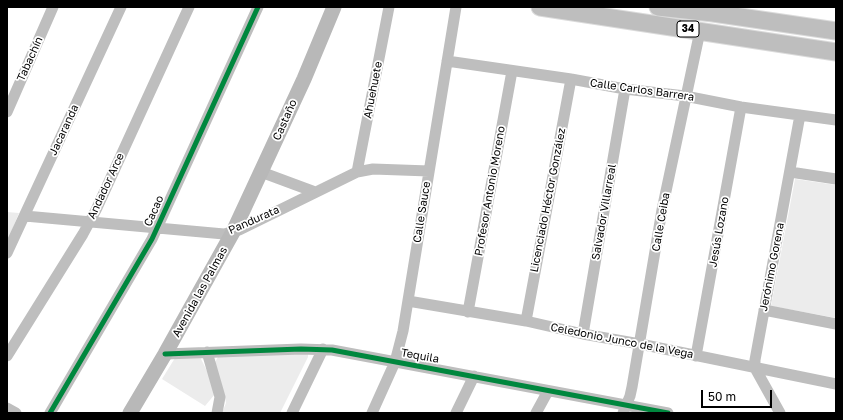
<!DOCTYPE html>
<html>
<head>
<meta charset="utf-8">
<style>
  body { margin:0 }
  #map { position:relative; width:843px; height:420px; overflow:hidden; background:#fff; font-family:"Golos Text",sans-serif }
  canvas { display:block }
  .frame { position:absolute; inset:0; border:8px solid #000; pointer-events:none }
  .scale { position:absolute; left:701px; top:390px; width:71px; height:18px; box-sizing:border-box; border:2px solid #000; border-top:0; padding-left:5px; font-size:12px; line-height:14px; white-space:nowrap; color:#000; -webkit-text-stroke:3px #fff; paint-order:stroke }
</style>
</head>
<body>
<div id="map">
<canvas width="843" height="420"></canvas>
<div class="frame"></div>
<div class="scale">50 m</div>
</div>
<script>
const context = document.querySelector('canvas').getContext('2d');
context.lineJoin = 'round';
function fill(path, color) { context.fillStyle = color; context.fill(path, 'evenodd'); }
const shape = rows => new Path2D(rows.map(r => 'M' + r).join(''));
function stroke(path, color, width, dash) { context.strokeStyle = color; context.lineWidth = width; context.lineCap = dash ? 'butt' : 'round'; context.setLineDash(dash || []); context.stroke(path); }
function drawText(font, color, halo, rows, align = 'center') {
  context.font = font + ' "Golos Text",sans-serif'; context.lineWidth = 3.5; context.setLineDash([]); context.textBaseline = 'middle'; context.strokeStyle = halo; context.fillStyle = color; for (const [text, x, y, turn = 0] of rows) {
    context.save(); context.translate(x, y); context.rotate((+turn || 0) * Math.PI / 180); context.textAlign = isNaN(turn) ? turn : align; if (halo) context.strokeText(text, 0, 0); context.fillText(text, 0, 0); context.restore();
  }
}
fill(shape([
  [795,179,836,185,836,318,771,306],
  [7,212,19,213,7,242],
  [308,351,308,357,280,413,222,413,226,403,224,392,214,364,218,357],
  [200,357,209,375,215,394,205,406,162,379,175,358]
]), '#ececec');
const primary = shape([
  [540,7,836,52],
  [658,7,713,13,836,31]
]);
stroke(primary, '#dbdbdb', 19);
stroke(shape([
  [447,61,571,79,625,89,685,96,741,107,836,120],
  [7,112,53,7],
  [261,172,315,192],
  [357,172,389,7],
  [790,172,836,179],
  [25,216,224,234,239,230,357,172,373,169,429,171],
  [7,253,121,7],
  [408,301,526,321,583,334,640,344,836,384],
  [764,310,836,324],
  [468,312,512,71],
  [526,321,571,79],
  [583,334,625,89],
  [207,352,220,397,217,413],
  [165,354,301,349,332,350,668,413],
  [7,356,83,234,96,210,189,7],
  [696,356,741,107],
  [7,408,16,413],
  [50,413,152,239,258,7],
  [292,413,323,349],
  [372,413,395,362,403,331,456,7],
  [456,413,474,376],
  [536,413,548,391],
  [623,413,630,396,632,387,662,210,700,31],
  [780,413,755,368,755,360,800,115]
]), '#bebebe', 11);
stroke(shape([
  [130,413,165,354,233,232,304,79,334,7]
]), '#b8b8b8', 15);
stroke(primary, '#bebebe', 17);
stroke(shape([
  [165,354,301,349,332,350,668,413],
  [50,413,152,239,258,7]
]), '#00873e', 5);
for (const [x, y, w] of [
  [688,29,22]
]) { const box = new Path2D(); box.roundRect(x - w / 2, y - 8, w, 16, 3); context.fillStyle = '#fff'; context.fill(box); stroke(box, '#000', 1); }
drawText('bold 10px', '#000', null, [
  ["34",688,29]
]);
drawText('11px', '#000', '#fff', [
  ["Tabachín",30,59,-66],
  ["Ahuehuete",373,90,-79],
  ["Calle Carlos Barrera",642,90,8],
  ["Castaño",285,120,-66],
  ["Jacaranda",64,130,-65],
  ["Andador Arce",106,186,-65],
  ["Profesor Antonio Moreno",490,191,-80],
  ["Licenciado Héctor González",548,200,-79],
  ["Cacao",154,211,-66],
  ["Calle Sauce",422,212,-81],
  ["Salvador Villarreal",604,212,-80],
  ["Pandurata",254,220,-24],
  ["Calle Ceiba",661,222,-80],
  ["Jesús Lozano",719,232,-80],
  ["Jerónimo Gorena",772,267,-79],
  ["Avenida las Palmas",200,292,-61],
  ["Celedonio Junco de la Vega",622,341,11],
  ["Tequila",420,356,10]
]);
</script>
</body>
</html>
